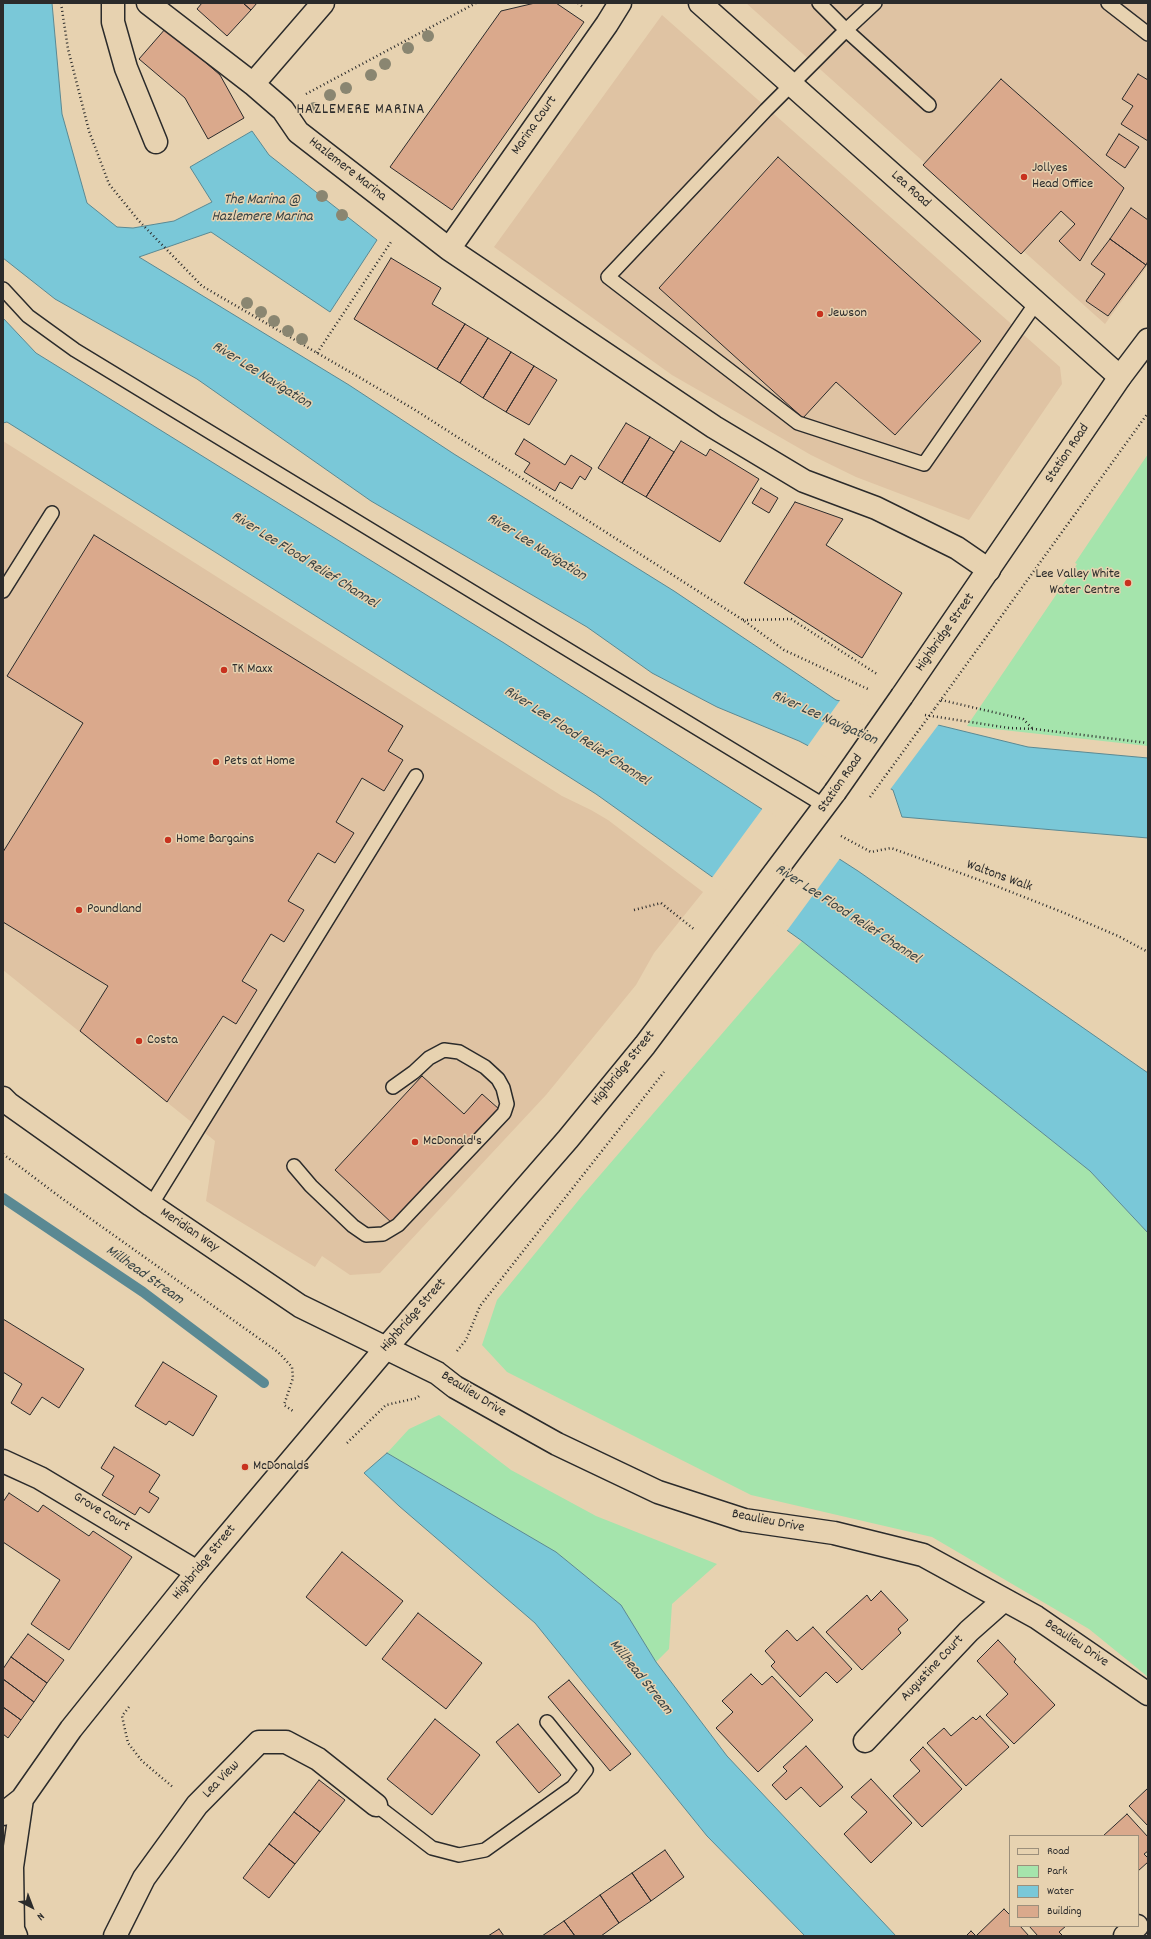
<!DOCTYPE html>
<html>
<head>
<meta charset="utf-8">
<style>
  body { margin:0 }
  #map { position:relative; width:1151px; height:1939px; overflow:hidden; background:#e7d2b0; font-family:Dekko,sans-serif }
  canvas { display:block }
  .frame { position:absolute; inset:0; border:4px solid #2b2b2b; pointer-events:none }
  .legend { position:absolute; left:1009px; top:1835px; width:130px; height:92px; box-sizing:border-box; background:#e7d2b0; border:1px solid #9c8f7b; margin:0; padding:5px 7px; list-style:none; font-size:12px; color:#2b2b2b }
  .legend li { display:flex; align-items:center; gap:8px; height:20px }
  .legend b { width:20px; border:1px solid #9c8f7b }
  .north { position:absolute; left:12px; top:1887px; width:40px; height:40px; -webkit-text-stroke:3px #e7d2b0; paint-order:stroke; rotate:138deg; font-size:11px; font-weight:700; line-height:16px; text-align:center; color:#2b2b2b }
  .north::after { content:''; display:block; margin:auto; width:14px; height:18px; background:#2b2b2b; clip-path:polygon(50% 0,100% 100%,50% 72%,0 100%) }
</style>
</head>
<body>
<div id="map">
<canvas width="1151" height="1939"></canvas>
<div class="frame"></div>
<ul class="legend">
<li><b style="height:5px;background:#e7d2b0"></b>Road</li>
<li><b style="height:11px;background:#a5e4ac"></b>Park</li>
<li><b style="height:11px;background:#7ac8d8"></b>Water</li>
<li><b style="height:11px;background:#daa98c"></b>Building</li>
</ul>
<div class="north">N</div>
</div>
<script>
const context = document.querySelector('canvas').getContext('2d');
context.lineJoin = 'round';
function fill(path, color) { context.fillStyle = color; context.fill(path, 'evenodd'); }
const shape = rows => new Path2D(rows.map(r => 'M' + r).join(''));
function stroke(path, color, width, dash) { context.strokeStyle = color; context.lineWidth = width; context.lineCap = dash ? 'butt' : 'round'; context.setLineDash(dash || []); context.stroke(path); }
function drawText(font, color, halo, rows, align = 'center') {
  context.font = font + ' Dekko,sans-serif'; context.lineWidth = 3; context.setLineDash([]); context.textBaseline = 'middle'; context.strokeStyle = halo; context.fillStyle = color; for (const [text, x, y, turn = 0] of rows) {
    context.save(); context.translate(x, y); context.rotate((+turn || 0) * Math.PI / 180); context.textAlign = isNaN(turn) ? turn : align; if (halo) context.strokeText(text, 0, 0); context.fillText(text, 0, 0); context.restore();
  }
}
fill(shape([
  [746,3,1148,3,1148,265,1105,324],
  [662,15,1060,367,1062,384,969,520,856,477,811,455,672,375,494,247],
  [3,441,562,796,591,810,608,820,703,892,654,953,636,985,546,1095,380,1273,350,1275,322,1256,315,1267,206,1201,215,1141,3,970]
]), '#dfc3a3');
fill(shape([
  [1148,454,1148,746,967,726,1077,564,1075,563],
  [802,941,1090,1171,1148,1233,1148,1677,1089,1629,932,1537,751,1495,507,1372,482,1345,497,1300,582,1196],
  [439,1415,511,1470,596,1516,717,1564,672,1604,669,1649,656,1662,621,1605,556,1552,387,1453,409,1429]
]), '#a5e4ac');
const water = shape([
  [3,3,52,3,62,114,87,203,117,227,133,228,174,221,212,202,190,167,252,131,269,155,377,240,330,312,211,232,139,257,349,385,454,454,674,591,836,700,1028,747,1148,758,1148,838,902,817,893,790,799,741,717,707,652,673,587,627,371,501,197,379,55,299,3,258,3,3],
  [3,318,36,353,504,643,858,871,1148,1073,1148,1233,1090,1171,802,941,596,794,215,552,7,422,3,423,3,318],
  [387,1453,556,1552,621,1605,656,1662,727,1756,896,1936,805,1936,707,1836,535,1623,399,1506,364,1473,387,1453]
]);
fill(water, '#7ac8d8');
stroke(water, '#5a8993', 1);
fill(shape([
  [841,699,939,724,889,791,807,747],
  [763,808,841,857,786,932,711,879]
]), '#e7d2b0');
stroke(shape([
  [3,1198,143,1292,264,1383]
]), '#5a8993', 10);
const building = shape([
  [202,3,243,3,251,10,227,36,197,9,202,3],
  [243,3,257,3,251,10,243,3],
  [535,3,556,3,584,22,452,210,390,167,501,11,535,3],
  [166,28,220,75,244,118,208,139,185,98,139,59,166,28],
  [1138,74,1148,80,1148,141,1121,124,1133,106,1122,99,1138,74],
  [1001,79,1124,188,1080,261,1059,241,1075,224,1061,211,1021,254,923,165,1001,79],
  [1119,134,1139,147,1125,168,1106,155,1119,134],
  [778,157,981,341,895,435,836,382,803,418,659,288,778,157],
  [1131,208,1148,220,1148,261,1146,265,1110,239,1131,208],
  [1110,239,1146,265,1108,316,1086,301,1105,274,1091,264,1110,239],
  [391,258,441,288,432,304,465,324,437,369,354,319,391,258],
  [465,324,488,338,460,383,437,369,465,324],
  [488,338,511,352,483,398,460,383,488,338],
  [511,352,534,366,506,412,483,398,511,352],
  [534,366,557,380,529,425,506,412,534,366],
  [626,423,650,437,622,483,598,468,626,423],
  [650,437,674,452,646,497,622,483,650,437],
  [524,439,565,465,571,455,592,468,585,480,580,476,572,489,560,482,555,491,524,472,530,463,515,454,524,439],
  [681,441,706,456,710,449,759,479,720,542,646,497,681,441],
  [761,488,778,498,769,513,752,503,761,488],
  [795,502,843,519,826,545,902,593,862,658,744,583,795,502],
  [94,535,403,726,388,751,403,760,384,791,362,778,336,822,354,833,335,863,318,853,288,901,304,910,284,942,271,934,242,981,257,990,236,1024,223,1016,167,1102,80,1031,108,986,3,922,3,852,83,723,7,676,94,535],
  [422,1076,464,1114,482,1094,499,1109,393,1224,335,1170,422,1076],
  [3,1319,84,1369,59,1408,42,1397,30,1415,11,1403,22,1384,3,1372,3,1319],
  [163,1362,217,1396,193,1436,169,1421,166,1425,135,1406,163,1362],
  [114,1447,160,1475,149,1492,159,1498,149,1513,140,1507,135,1515,102,1495,114,1476,101,1468,114,1447],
  [9,1493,38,1512,43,1505,89,1536,93,1531,132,1557,69,1650,31,1624,60,1580,3,1542,3,1502,9,1493],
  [342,1552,403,1601,366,1646,306,1597,342,1552],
  [881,1591,908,1620,898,1629,901,1633,862,1670,826,1632,867,1595,871,1601,881,1591],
  [418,1613,482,1663,446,1709,382,1659,418,1613],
  [813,1627,852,1669,837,1683,826,1672,800,1697,771,1666,775,1662,765,1651,787,1630,797,1641,813,1627],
  [28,1634,64,1660,47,1683,11,1657,28,1634],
  [998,1640,1016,1659,1014,1662,1055,1705,1014,1744,986,1715,1008,1694,977,1661,998,1640],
  [11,1657,47,1683,34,1702,3,1679,3,1669,11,1657],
  [751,1674,762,1685,772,1676,813,1720,758,1772,716,1728,733,1712,722,1701,751,1674],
  [3,1679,34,1702,21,1720,3,1707,3,1679],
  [569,1680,631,1754,610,1771,548,1697,569,1680],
  [3,1707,21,1720,8,1738,3,1734,3,1707],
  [980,1716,1009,1747,966,1786,927,1743,944,1728,951,1736,973,1717,976,1720,980,1716],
  [435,1719,480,1755,432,1815,387,1779,435,1719],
  [518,1724,561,1775,539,1793,496,1742,518,1724],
  [806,1746,843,1787,820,1807,801,1787,786,1800,772,1785,787,1771,783,1767,806,1746],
  [923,1747,962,1789,922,1827,893,1796,920,1771,910,1760,923,1747],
  [871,1779,912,1823,871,1863,844,1834,867,1812,851,1797,871,1779],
  [319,1780,345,1800,320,1832,294,1812,319,1780],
  [1148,1788,1148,1826,1129,1806,1148,1788],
  [294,1812,320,1832,295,1864,269,1844,294,1812],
  [1127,1814,1148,1837,1148,1851,1144,1854,1148,1858,1148,1862,1138,1871,1138,1836,1103,1836,1127,1814],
  [269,1844,295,1864,269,1898,243,1878,269,1844],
  [665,1850,684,1877,651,1901,632,1873,665,1850],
  [632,1873,651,1901,619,1923,600,1895,632,1873],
  [600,1895,619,1923,601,1936,575,1936,564,1921,600,1895],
  [1004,1909,1010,1915,1010,1926,1020,1926,1029,1936,976,1936,1004,1909],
  [564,1921,575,1936,542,1936,564,1921],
  [1029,1926,1066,1926,1059,1932,1063,1936,1038,1936,1029,1926],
  [499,1929,504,1936,488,1936,499,1929],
  [971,1931,976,1936,966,1936,971,1931]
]);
fill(building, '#daa98c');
stroke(building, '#2b2b2b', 1);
const lane = shape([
  [819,3,846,30,929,105],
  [875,3,846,30,766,110,608,277,798,423,924,464,1036,303],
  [1108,3,1148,34],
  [3,289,28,316,75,350,825,806],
  [3,591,52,513],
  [294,1166,311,1186,353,1226,366,1235,383,1234,398,1225,504,1113,507,1104,503,1088,498,1079,485,1067,459,1052,444,1050,429,1058,414,1072,393,1087],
  [151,1205,416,776],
  [376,1805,432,1848,459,1855,485,1850,573,1787,586,1770,547,1722]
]);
const street = shape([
  [113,3,113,22,126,68,156,142],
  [148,3,253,84],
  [323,3,253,84,283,110,298,132,449,249,714,427,804,481,876,508,957,548,989,570],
  [700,3,1120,377],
  [449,249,607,24,620,3],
  [386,1348,437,1373,455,1387,557,1444,658,1492,744,1520,834,1533,923,1555,1036,1617,1148,1694],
  [3,1461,40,1478,197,1572],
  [865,1741,969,1631,1004,1600],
  [115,1936,144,1878,197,1805,259,1742,286,1742,318,1759,376,1805],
  [1125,1936,1137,1926]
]);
const secondary = shape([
  [3,1814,22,1799,71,1729,197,1572,386,1348],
  [16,1936,13,1929,12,1867,22,1799]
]);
const primary = shape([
  [902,696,1120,377,1148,340],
  [3,1098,9,1104,151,1205,300,1306,386,1348,568,1139,645,1045,835,792]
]);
stroke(lane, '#2b2b2b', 16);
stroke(street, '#2b2b2b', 25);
stroke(secondary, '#2b2b2b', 25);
stroke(primary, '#2b2b2b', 25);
stroke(shape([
  [61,3,68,49,89,131,109,184,139,221,202,286,412,408,743,620,784,650,870,690],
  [578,3,584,8],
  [306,94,476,3],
  [317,353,391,242],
  [743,620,791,619,877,674],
  [941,700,1023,719,1033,729],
  [935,708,1148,413],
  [925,715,1009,728,1034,729,1148,743],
  [841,836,871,852,891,848,996,886,1062,912,1118,936,1148,952],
  [634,910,661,903,695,930],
  [3,1154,60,1197,278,1352,292,1367,293,1378,284,1405,293,1411],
  [457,1351,466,1340,480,1306,664,1072],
  [347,1443,386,1405,417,1398,419,1396],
  [129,1707,122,1716,128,1743,142,1761,174,1788]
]), '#2b2b2b', 2.5, [1, 3]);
stroke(lane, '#e7d2b0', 13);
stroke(street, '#e7d2b0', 22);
stroke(secondary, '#e7d2b0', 22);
stroke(primary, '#e7d2b0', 22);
const primaryBridge = shape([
  [835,792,902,696]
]);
stroke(primaryBridge, '#2b2b2b', 25, []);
stroke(shape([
  [870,797,935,708]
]), '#2b2b2b', 2.5, [1, 3]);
stroke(primaryBridge, '#e7d2b0', 22);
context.fillStyle = '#8a8671';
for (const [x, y] of [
  [428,36],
  [408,48],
  [385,64],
  [371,75],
  [346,88],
  [330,95],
  [314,108],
  [322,196],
  [342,215],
  [247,303],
  [261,312],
  [274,321],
  [288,331],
  [302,339]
]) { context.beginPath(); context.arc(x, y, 6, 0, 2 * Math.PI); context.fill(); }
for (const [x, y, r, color] of [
  [1024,177,4,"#c8321e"],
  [820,314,4,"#c8321e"],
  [1128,583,4,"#c8321e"],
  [224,670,4,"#c8321e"],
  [216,762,4,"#c8321e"],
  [168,840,4,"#c8321e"],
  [79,910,4,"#c8321e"],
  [139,1041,4,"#c8321e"],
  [415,1142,4,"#c8321e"],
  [245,1467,4,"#c8321e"]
]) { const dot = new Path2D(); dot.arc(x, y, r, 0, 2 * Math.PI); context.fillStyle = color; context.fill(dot); stroke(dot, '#e7d2b0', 1.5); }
drawText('14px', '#2b2b2b', '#e7d2b0', [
  ["Marina Court",535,126,-55],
  ["Hazlemere Marina",347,170,38],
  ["Lea Road",910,190,42],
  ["Station Road",1068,454,-56],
  ["Highbridge Street",946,633,-55],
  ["Station Road",841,784,-55],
  ["Waltons Walk",999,877,20],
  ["Highbridge Street",624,1069,-51],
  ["Meridian Way",189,1231,34],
  ["Highbridge Street",414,1316,-49],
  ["Beaulieu Drive",473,1395,32],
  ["Grove Court",101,1513,31],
  ["Beaulieu Drive",768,1522,11],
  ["Highbridge Street",205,1563,-51],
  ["Beaulieu Drive",1076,1644,34],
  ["Augustine Court",933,1669,-47],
  ["Lea View",222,1780,-46]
]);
drawText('14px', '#2b2b2b', '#e7d2b0', [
  ["Jollyes",1032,169],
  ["Head Office",1032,185],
  ["Jewson",828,314],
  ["Lee Valley White",1120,575,"right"],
  ["Water Centre",1120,591,"right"],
  ["TK Maxx",232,670],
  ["Pets at Home",224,762],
  ["Home Bargains",176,840],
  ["Poundland",87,910],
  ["Costa",147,1041],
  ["McDonald's",423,1142],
  ["McDonalds",253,1467]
], 'left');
context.letterSpacing = '1px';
drawText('15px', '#2b2b2b', '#e7d2b0', [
  ["HAZLEMERE MARINA",361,111]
]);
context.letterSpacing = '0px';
drawText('italic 15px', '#374345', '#e7d2b0', [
  ["The Marina @",262,201],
  ["Hazlemere Marina",262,218],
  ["River Lee Navigation",261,376,32],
  ["River Lee Navigation",536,548,32],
  ["River Lee Flood Relief Channel",304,561,32],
  ["River Lee Navigation",824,719,24],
  ["River Lee Flood Relief Channel",576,737,33],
  ["River Lee Flood Relief Channel",847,915,33],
  ["Millhead Stream",144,1276,35],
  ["Millhead Stream",640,1678,51]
]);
</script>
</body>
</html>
